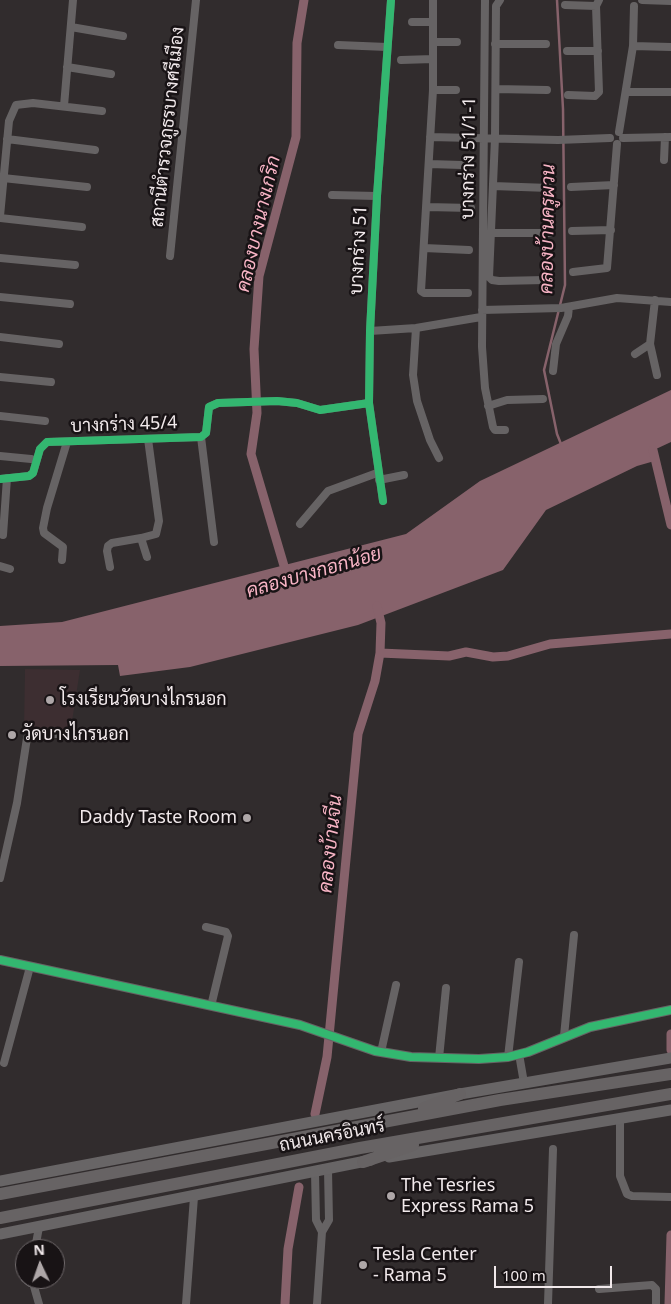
<!DOCTYPE html>
<html>
<head>
<meta charset="utf-8">
<style>
  body { margin:0 }
  #map { position:relative; width:671px; height:1304px; overflow:hidden; background:#312c2d; font-family:"Noto Sans",sans-serif }
  canvas { display:block }
  .north { position:absolute; left:15px; top:1239px; width:50px; height:50px; box-sizing:border-box; background:#181315; border:1px solid #6f696b; border-radius:50%; rotate:357deg; font-size:14px; font-weight:700; line-height:20px; text-align:center; color:#f1e9eb }
  .north::after { content:''; display:block; margin:auto; width:18px; height:22px; background:#aea7a8; clip-path:polygon(50% 0,100% 100%,50% 72%,0 100%) }
  .scale { position:absolute; left:494px; top:1266px; width:118px; height:22px; box-sizing:border-box; border:2px solid #f1e9eb; border-top:0; padding-left:6px; font-size:15px; line-height:18px; white-space:nowrap; color:#f1e9eb; -webkit-text-stroke:4px #181315; paint-order:stroke }
</style>
</head>
<body>
<div id="map">
<canvas width="671" height="1304"></canvas>
<div class="north">N</div>
<div class="scale">100 m</div>
</div>
<script>
const context = document.querySelector('canvas').getContext('2d');
context.lineJoin = 'round';
function fill(path, color) { context.fillStyle = color; context.fill(path, 'evenodd'); }
const shape = rows => new Path2D(rows.map(r => 'M' + r).join(''));
function stroke(path, color, width, dash) { context.strokeStyle = color; context.lineWidth = width; context.lineCap = dash ? 'butt' : 'round'; context.setLineDash(dash || []); context.stroke(path); }
function drawText(font, color, halo, rows, align = 'center') {
  context.font = font + ' "Noto Sans",Sarabun,sans-serif'; context.lineWidth = 5; context.setLineDash([]); context.textBaseline = 'middle'; context.strokeStyle = halo; context.fillStyle = color; for (const [text, x, y, turn = 0] of rows) {
    context.save(); context.translate(x, y); context.rotate((+turn || 0) * Math.PI / 180); context.textAlign = isNaN(turn) ? turn : align; if (halo) context.strokeText(text, 0, 0); context.fillText(text, 0, 0); context.restore();
  }
}
fill(shape([
  [25,669,80,670,70,734,24,730]
]), '#3d2e31');
fill(shape([
  [671,390,671,442,656,449,658,460,637,466,546,510,503,570,358,625,190,667,120,676,118,665,0,666,0,626,62,622,406,534,480,481]
]), '#87626b');
stroke(shape([
  [557,0,563,109,565,285,544,370,557,434,561,444]
]), '#87626b', 2.5);
stroke(shape([
  [653,450,671,525],
  [287,576,251,454,257,413,254,349,259,276,296,137,297,43,304,0],
  [380,653,449,656,466,652,493,657,508,656,550,644,671,634],
  [671,1050,671,1034],
  [315,1114,327,1057,358,734,375,681,380,653,381,623,377,606],
  [285,1304,288,1249,299,1187],
  [669,1304,671,1235]
]), '#87626b', 9);
stroke(shape([
  [433,0,433,90,421,291,424,293,468,293],
  [485,0,482,347,485,388,493,427,495,430,505,430],
  [500,0,496,6,495,138,489,277,492,280,499,281,545,280],
  [642,0,671,1],
  [565,5,596,6],
  [412,22,433,22],
  [71,27,123,36],
  [433,42,457,42],
  [495,44,546,44],
  [338,45,387,47],
  [633,46,671,47],
  [567,51,598,51],
  [401,60,433,59],
  [67,67,111,74],
  [496,89,547,90],
  [433,90,456,90],
  [626,92,671,92],
  [568,95,595,96,599,92,596,6,599,0],
  [64,106,73,0],
  [619,132,633,46,634,6],
  [430,137,558,140,610,138],
  [623,138,671,137],
  [7,139,95,150],
  [664,160,665,137],
  [429,164,462,165],
  [3,178,87,187],
  [493,186,549,188],
  [571,187,614,185],
  [332,195,377,196],
  [427,207,471,208],
  [0,216,9,121,16,105,33,103,102,111],
  [0,218,82,227],
  [572,231,611,230],
  [492,233,550,233],
  [424,248,469,250],
  [170,256,196,0],
  [0,258,75,265],
  [573,272,607,268,617,144],
  [0,297,70,304],
  [655,300,650,344,657,375],
  [482,310,561,308,617,298,671,302],
  [416,328,413,375,417,401,430,440,439,458],
  [370,331,416,328,481,317],
  [0,337,59,344],
  [635,354,650,344],
  [553,371,556,344,568,316,569,307],
  [0,377,51,382],
  [488,406,507,400,543,399],
  [0,416,45,421],
  [201,437,214,542],
  [0,456,31,459],
  [0,479,29,476,33,473,40,449,47,442,201,437,206,433,209,407,218,403,277,401,297,403,320,410,369,403],
  [379,480,404,475],
  [383,501,369,403,370,331,377,196,391,0],
  [300,524,328,491,377,473],
  [3,535,7,478],
  [147,557,141,538,156,534,159,521,148,439],
  [62,560,63,547,44,533,43,528,47,508,67,442],
  [0,566,10,569],
  [110,567,107,551,108,546,112,543,141,538],
  [0,878,17,803,27,738,34,734,70,734],
  [206,927,226,932,228,936,211,1006],
  [564,1036,574,935],
  [381,1052,396,985],
  [519,1054,524,1083],
  [508,1057,519,962],
  [439,1058,446,988],
  [4,1063,30,967],
  [620,1118,620,1176,627,1194,632,1196,671,1197],
  [315,1172,316,1220,322,1232],
  [35,1249,39,1227],
  [25,1279,30,1283,37,1279],
  [33,1283,39,1304],
  [599,1289,652,1285,656,1289,656,1304],
  [186,1304,194,1197],
  [317,1304,322,1232,329,1220,328,1170],
  [548,1304,553,1149]
]), '#666364', 8);
stroke(shape([
  [0,960,300,1025,375,1051,411,1057,479,1059,508,1057,528,1052,590,1027,671,1010]
]), '#666364', 10);
stroke(shape([
  [389,1157,671,1110],
  [0,1181,460,1094,671,1058],
  [0,1234,371,1160]
]), '#686566', 11);
stroke(shape([
  [424,1108,460,1094],
  [363,1162,413,1145],
  [0,1194,500,1100,671,1074],
  [0,1218,360,1148,671,1094]
]), '#676364', 12);
stroke(shape([
  [0,479,29,476,33,473,40,449,47,442,201,437,206,433,209,407,218,403,277,401,297,403,320,410,369,403],
  [383,501,369,403,370,331,377,196,391,0],
  [0,960,300,1025,375,1051,411,1057,479,1059,508,1057,528,1052,590,1027,671,1010]
]), '#33b770', 8);
for (const [x, y, r, color] of [
  [50,700,5,"#aea7a8"],
  [12,735,5,"#aea7a8"],
  [247,818,5,"#aea7a8"],
  [391,1196,5,"#aea7a8"],
  [363,1265,5,"#aea7a8"]
]) { const dot = new Path2D(); dot.arc(x, y, r, 0, 2 * Math.PI); context.fillStyle = color; context.fill(dot); stroke(dot, '#181315', 2); }
drawText('18px', '#f1e9eb', '#181315', [
  ["สถานีตำรวจภูธรบางศรีเมือง",168,127,-84],
  ["บางกร่าง 51/1-1",469,158,-89],
  ["บางกร่าง 51",359,250,-87],
  ["บางกร่าง 45/4",124,425,-2],
  ["ถนนนครอินทร์",332,1136,-11]
]);
drawText('18px', '#f1e9eb', '#181315', [
  ["โรงเรียนวัดบางไกรนอก",60,700],
  ["วัดบางไกรนอก",22,735],
  ["Daddy Taste Room",237,818,"right"],
  ["The Tesries",401,1186],
  ["Express Rama 5",401,1207],
  ["Tesla Center",373,1255],
  ["- Rama 5",373,1276]
], 'left');
drawText('italic 19px', '#f8b4c5', '#181315', [
  ["คลองบางนางเกริก",259,224,-77],
  ["คลองบ้านครูผวน",548,229,-89],
  ["คลองบางกอกน้อย",314,573,-16],
  ["คลองบ้านจีน",331,844,-84]
]);
</script>
</body>
</html>
